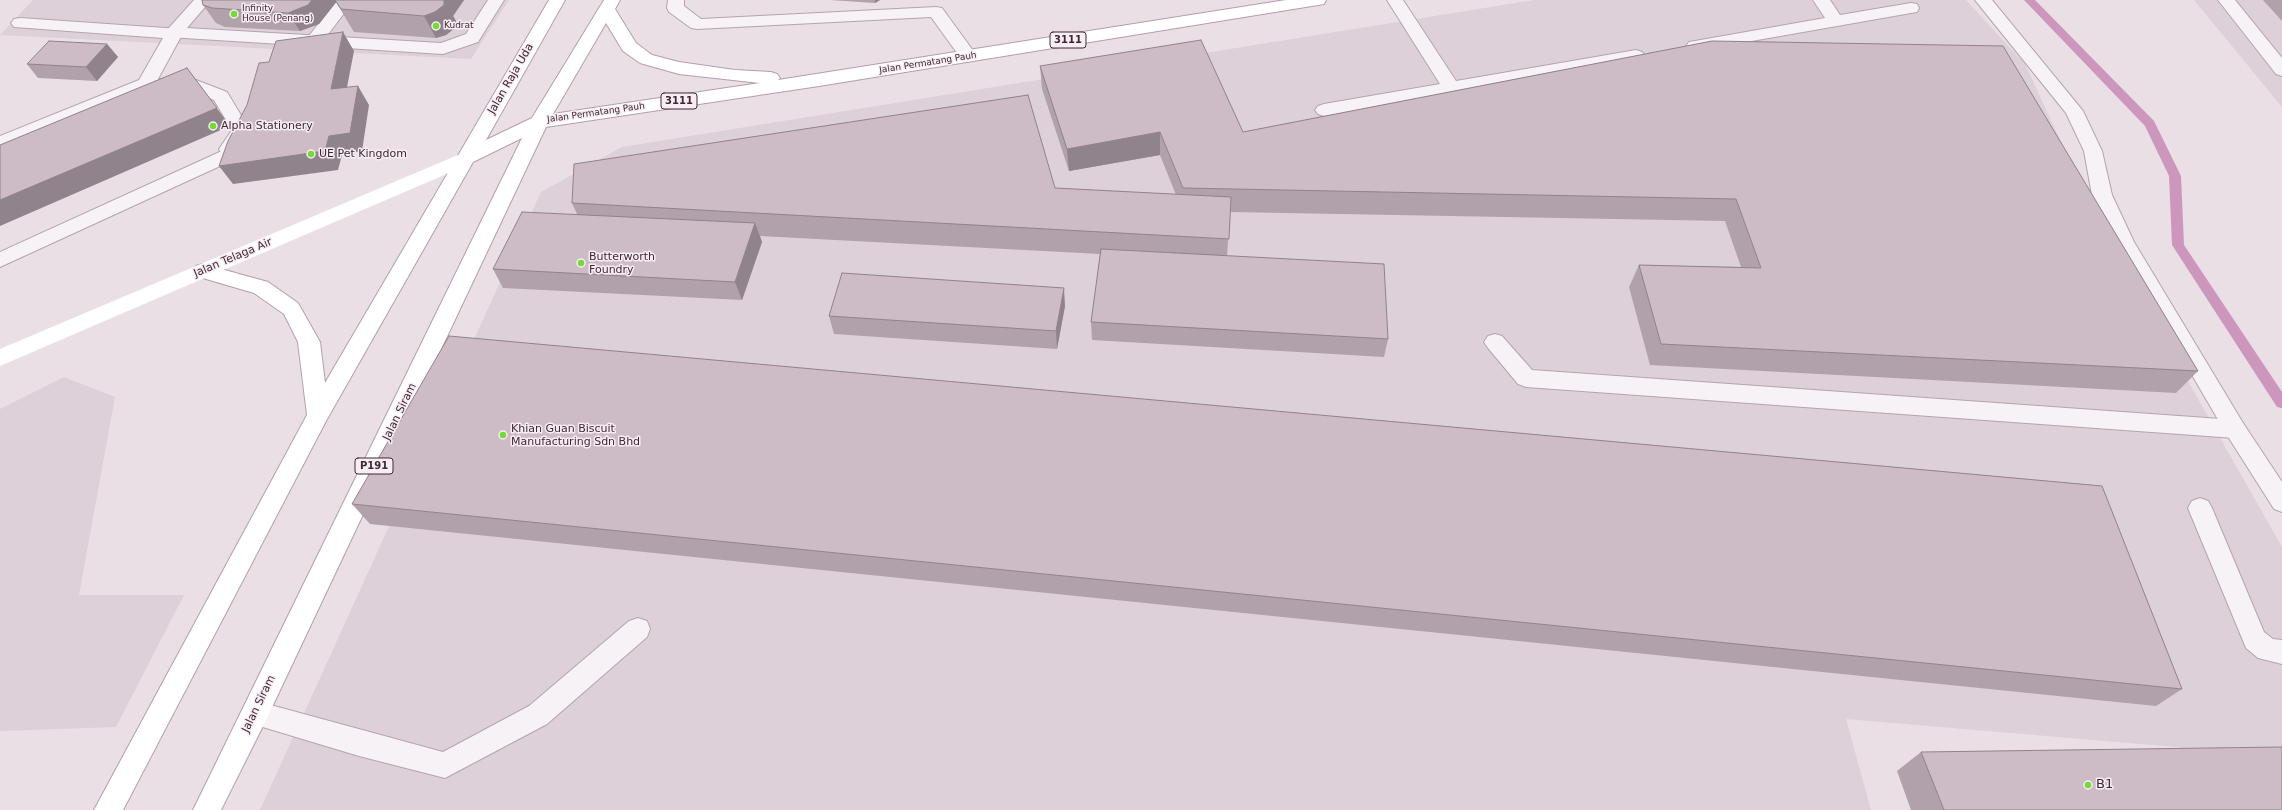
<!DOCTYPE html>
<html>
<head>
<meta charset="utf-8">
<style>
  body { margin:0 }
  canvas { display:block; background:#e9dfe5 }
</style>
</head>
<body>
<canvas width="2282" height="810"></canvas>
<script>
const context = document.querySelector('canvas').getContext('2d');
context.lineJoin = 'round';
function fill(path, color) { context.fillStyle = color; context.fill(path, 'evenodd'); }
const shape = rows => new Path2D(rows.map(r => 'M' + r).join(''));
function stroke(path, color, width, dash) { context.strokeStyle = color; context.lineWidth = width; context.lineCap = dash ? 'butt' : 'round'; context.setLineDash(dash || []); context.stroke(path); }
function drawText(font, color, halo, rows, align = 'center') {
  context.font = font + ' "DejaVu Sans",sans-serif'; context.lineWidth = 3; context.setLineDash([]); context.textBaseline = 'middle'; context.strokeStyle = halo; context.fillStyle = color; for (const [text, x, y, turn = 0] of rows) {
    context.save(); context.translate(x, y); context.rotate((+turn || 0) * Math.PI / 180); context.textAlign = isNaN(turn) ? turn : align; if (halo) context.strokeText(text, 0, 0); context.fillText(text, 0, 0); context.restore();
  }
}
fill(shape([
  [33,0,509,0,471,59,0,35],
  [1534,0,1966,0,2025,64,2100,226,2282,547,2282,756,1846,719,1871,810,260,810,541,192,622,147],
  [2194,0,2282,0,2282,107],
  [64,377,115,397,79,595,184,595,116,727,0,731,0,409]
]), '#ded0d9');
fill(shape([
  [2024,0,2035,0,2154,121,2181,176,2184,245,2282,392,2282,408,2277,407,2172,245,2169,176,2145,126,2024,0]
]), '#cd96bd');
const lane = shape([
  [337,0,354,0,320,45,308,45,305,41,337,0],
  [668,0,684,0,684,6,701,19,936,7,942,8,977,56,974,60,968,62,962,60,931,17,697,29,691,28,669,12,667,8,668,0],
  [2218,0,2235,0,2282,58,2282,76,2276,74,2218,0],
  [20,18,180,29,183,33,158,79,196,80,227,92,250,130,235,153,228,155,221,153,219,149,232,130,214,100,194,92,148,90,0,149,0,136,139,80,163,38,14,27,11,23,14,19,20,18],
  [1495,334,1502,336,1532,370,2235,420,2243,423,2246,429,2243,435,2235,438,1526,387,1518,384,1488,348,1484,342,1488,336,1495,334],
  [2200,498,2208,501,2212,508,2264,632,2273,639,2282,640,2282,664,2258,658,2246,648,2188,508,2192,501,2200,498],
  [638,618,647,621,650,629,647,637,547,724,445,778,359,756,256,725,247,722,243,713,247,704,256,701,443,752,529,706,629,621,638,618]
]);
const street = shape([
  [194,0,211,0,187,28,441,43,466,34,488,0,504,0,478,42,443,54,168,37,165,33,168,29,194,0],
  [1387,0,1403,0,1456,81,1636,50,1642,52,1645,56,1642,60,1636,62,1324,116,1318,114,1315,110,1318,106,1324,104,1440,84,1387,0],
  [1813,0,1830,0,1840,15,1911,3,1917,4,1919,8,1917,12,1911,13,1695,51,1689,50,1686,46,1689,42,1695,41,1825,18,1813,0],
  [1975,0,1992,0,2083,111,2102,151,2112,195,2134,242,2243,423,2282,482,2282,512,2274,509,2227,435,2115,243,2092,195,2084,151,2066,113,1975,0],
  [224,150,231,151,233,156,231,161,0,267,0,252,224,150]
]);
const primary = shape([
  [549,0,565,0,486,140,532,118,604,0,620,0,615,9,636,43,652,55,679,62,735,70,771,72,777,74,780,78,778,80,1286,0,1326,0,1324,4,1318,5,819,86,546,127,265,722,221,810,193,810,522,138,473,162,326,421,123,810,94,810,307,415,298,342,284,314,254,293,196,276,193,271,196,266,203,264,268,282,298,303,320,342,325,383,549,0],
  [606,23,623,51,640,63,679,74,760,83,553,114,606,23]
]);
stroke(lane, '#b4a4ad', 2);
stroke(street, '#b4a4ad', 2);
stroke(primary, '#b69dad', 2);
fill(lane, '#f7f2f5');
fill(street, '#f7f2f5');
fill(shape([
  [465,152,472,153,474,158,472,163,0,366,0,349,465,152]
]), '#fff');
fill(primary, '#fff');
fill(shape([
  [202,0,464,0,453,16,456,21,455,28,446,35,436,38,354,32,336,2,319,24,300,31,225,27,216,23,203,5],
  [830,0,880,0,875,3],
  [2263,0,2282,0,2282,21],
  [1712,41,2198,371,2176,393,1650,365,1629,287,1639,265,1741,267,1725,221,1230,212,1227,256,1388,339,1384,357,1092,340,1091,322,1100,254,760,236,762,242,742,300,503,288,493,269,577,214,572,203,1055,188,1176,195,1160,155,1069,171,1042,89,1040,66,1243,132],
  [107,44,118,57,97,81,38,78,27,64],
  [1065,306,1057,349,834,334,829,316],
  [352,504,2182,689,2156,706,370,524],
  [1921,752,2282,810,1911,810,1897,771]
]), '#b0a1aa');
fill(shape([
  [312,0,338,0,319,24,300,31,288,13],
  [444,0,464,0,453,16,456,21,455,28,446,35,436,38,424,16],
  [875,0,880,0,875,3],
  [343,32,354,51,343,108,331,89],
  [107,44,118,57,97,81,86,67],
  [187,68,230,126,0,226,0,200],
  [358,86,369,105,362,151,342,155,338,170,233,184,219,166],
  [1160,132,1160,155,1069,171,1067,149],
  [755,223,762,242,742,300,735,282],
  [1064,288,1065,306,1057,349,1056,331]
]), '#90838b');
const building = shape([
  [202,0,312,0,308,5,288,13,212,8,203,5,202,0],
  [335,0,444,0,444,5,435,12,424,16,341,9,335,0],
  [343,32,331,89,358,86,350,133,329,136,325,151,219,166,228,141,247,105,259,63,269,62,276,41,343,32],
  [1201,40,1243,132,1712,41,2003,46,2198,371,1661,344,1639,265,1761,268,1736,199,1183,188,1160,132,1067,149,1040,66,1201,40],
  [49,41,107,44,86,67,27,64,49,41],
  [187,68,217,108,0,200,0,145,187,68],
  [1028,95,1055,188,1231,197,1229,239,572,203,574,164,1028,95],
  [522,212,755,223,735,282,493,269,522,212],
  [1101,249,1384,264,1388,339,1091,322,1101,249],
  [842,273,1064,288,1056,331,829,316,842,273],
  [449,336,2102,486,2182,689,352,504,449,336],
  [2282,747,2282,810,1944,810,1921,752,2282,747]
]);
fill(building, '#cdbbc6');
stroke(building, '#90838b', 1);
for (const [x, y, r, color] of [
  [234,14,4,"#75d938"],
  [436,26,4,"#75d938"],
  [213,126,4,"#75d938"],
  [311,154,4,"#75d938"],
  [581,263,4,"#75d938"],
  [503,435,4,"#75d938"],
  [2088,785,4,"#75d938"]
]) { const dot = new Path2D(); dot.arc(x, y, r, 0, 2 * Math.PI); context.fillStyle = color; context.fill(dot); stroke(dot, '#f7eef4', 1.5); }
drawText('9px', '#422636', '#f7eef4', [
  ["Infinity",242,9],
  ["House (Penang)",242,19],
  ["Kudrat",444,26]
], 'left');
drawText('9px', '#422636', '#f7eef4', [
  ["Jalan Permatang Pauh",928,63,-9],
  ["Jalan Permatang Pauh",596,113,-8]
]);
for (const [x, y, w] of [
  [1068,40,36],
  [679,101,36],
  [374,466,38]
]) { const box = new Path2D(); box.roundRect(x - w / 2, y - 8, w, 16, 3); context.fillStyle = '#f7eef4'; context.fill(box); stroke(box, '#422636', 1); }
drawText('bold 10px', '#422636', null, [
  ["3111",1068,40],
  ["3111",679,101],
  ["P191",374,466]
]);
drawText('11px', '#422636', '#f7eef4', [
  ["Jalan Raja Uda",511,79,-60],
  ["Jalan Telaga Air",233,258,-23],
  ["Jalan Siram",400,412,-64],
  ["Jalan Siram",259,704,-64]
]);
drawText('11px', '#422636', '#f7eef4', [
  ["Alpha Stationery",221,126],
  ["UE Pet Kingdom",319,154],
  ["Butterworth",589,257],
  ["Foundry",589,270],
  ["Khian Guan Biscuit",511,429],
  ["Manufacturing Sdn Bhd",511,442]
], 'left');
drawText('13px', '#422636', '#f7eef4', [
  ["B1",2096,785]
], 'left');
</script>
</body>
</html>
